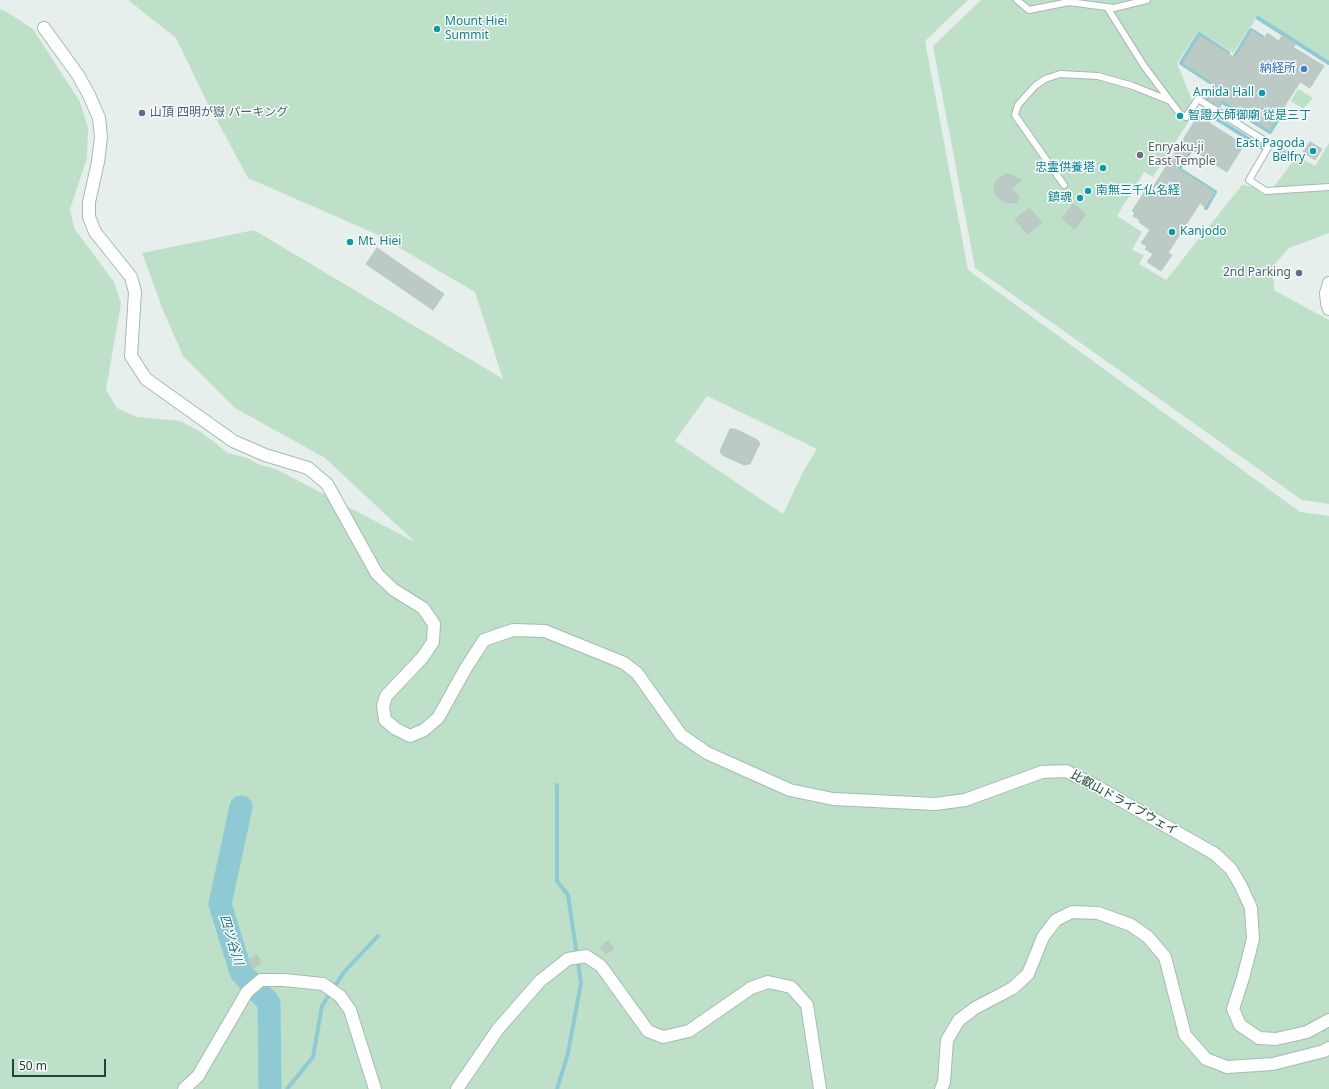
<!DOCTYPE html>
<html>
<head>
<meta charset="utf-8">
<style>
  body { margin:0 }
  #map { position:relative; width:1329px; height:1089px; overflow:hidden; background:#e6efeb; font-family:"Noto Sans",sans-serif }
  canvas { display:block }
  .scale { position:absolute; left:12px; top:1059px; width:94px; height:18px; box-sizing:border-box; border:2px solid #24423a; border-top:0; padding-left:5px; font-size:12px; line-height:14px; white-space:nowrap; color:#24423a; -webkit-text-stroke:3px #f7fbf9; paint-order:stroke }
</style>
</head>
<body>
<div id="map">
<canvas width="1329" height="1089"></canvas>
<div class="scale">50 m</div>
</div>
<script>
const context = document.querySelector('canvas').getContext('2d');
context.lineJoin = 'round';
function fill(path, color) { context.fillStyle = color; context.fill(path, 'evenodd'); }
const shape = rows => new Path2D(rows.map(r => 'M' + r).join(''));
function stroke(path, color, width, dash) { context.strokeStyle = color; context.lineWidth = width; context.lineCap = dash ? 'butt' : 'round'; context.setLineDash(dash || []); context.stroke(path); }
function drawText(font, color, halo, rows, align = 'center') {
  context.font = font + ' "Noto Sans","Noto Sans JP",sans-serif'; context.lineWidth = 3; context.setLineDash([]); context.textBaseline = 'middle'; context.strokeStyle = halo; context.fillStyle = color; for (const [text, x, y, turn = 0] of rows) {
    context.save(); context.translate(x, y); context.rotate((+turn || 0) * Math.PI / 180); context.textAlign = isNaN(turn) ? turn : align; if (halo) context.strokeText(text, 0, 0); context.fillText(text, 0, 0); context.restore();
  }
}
fill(shape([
  [128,0,968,0,925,41,968,270,1300,512,1329,516,1329,1089,0,1089,0,9,10,14,33,29,80,102,88,127,87,158,70,209,74,228,114,282,121,303,106,390,117,408,137,417,180,421,201,432,228,453,247,458,258,464,276,469,415,542,325,458,235,408,183,356,163,310,142,253,254,230,503,379,475,292,376,234,248,178,205,98,176,38],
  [707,396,817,449,804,470,783,514,675,441],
  [981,0,1329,0,1329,61,1258,16,1233,53,1198,31,1177,63,1196,110,1153,177,1144,172,1117,216,1142,232,1132,250,1144,255,1139,264,1166,280,1242,185,1272,189,1297,156,1315,166,1329,143,1329,233,1289,248,1273,266,1274,290,1329,320,1329,504,1302,500,975,268,933,46],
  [1298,89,1313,98,1303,109,1291,101]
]), '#bfe0c8');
stroke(shape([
  [1258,18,1329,63],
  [1232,61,1251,30,1262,37,1260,41],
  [1213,79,1212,78,1210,82,1181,63,1199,34,1228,53,1226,56,1228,57],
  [1226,100,1224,103,1270,132,1278,119],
  [1206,101,1219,81],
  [1217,119,1263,148],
  [1206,125,1225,96],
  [1194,145,1179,169,1215,192,1206,208],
  [557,785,557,881,568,895,581,983,568,1053,557,1089],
  [287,1089,313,1057,322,1006,344,972,378,936]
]), '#8ec9d4', 4);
stroke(shape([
  [241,807,220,904,241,972,269,1003,270,1089]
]), '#8ec9d4', 23);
const building = shape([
  [1252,31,1264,39,1267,33,1279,41,1282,35,1296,44,1293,47,1324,66,1310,88,1300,82,1269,130,1222,100,1218,106,1208,100,1217,86,1183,63,1200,36,1235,58,1252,31],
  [1203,108,1213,114,1208,122,1244,145,1227,172,1191,149,1178,169,1215,192,1205,207,1200,203,1168,253,1172,255,1161,271,1147,262,1153,254,1145,249,1147,246,1141,243,1150,230,1139,222,1140,220,1133,216,1135,213,1132,211,1149,185,1153,187,1203,108],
  [1310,142,1322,149,1315,160,1303,152,1310,142],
  [1281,148,1289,153,1284,161,1276,156,1281,148],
  [1006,174,1012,175,1021,180,1012,189,1019,197,1016,203,1004,202,996,195,994,190,995,184,997,180,1006,174],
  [1073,204,1086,214,1075,229,1062,219,1073,204],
  [1029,208,1042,222,1027,234,1015,219,1029,208],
  [377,248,444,294,433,310,366,264,377,248],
  [730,429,735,429,756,439,760,443,750,464,744,465,722,455,720,451,730,429],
  [608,941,614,948,606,954,600,947,608,941],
  [257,955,261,964,252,968,248,960,257,955]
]);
fill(building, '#bbcac4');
stroke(building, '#b8c9c2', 1);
const lane = shape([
  [1017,0,1029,10,1069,2,1114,8,1147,0],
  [1107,7,1144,66,1180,114,1186,117,1198,99,1270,144,1249,180,1266,191,1329,187],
  [1064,185,1015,115,1018,105,1035,86,1045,79,1060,74,1098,76,1133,86,1170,101]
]);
const secondary = shape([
  [44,28,78,75,89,95,99,118,101,137,98,162,89,202,89,217,95,232,131,277,135,292,131,356,146,379,233,441,265,455,308,468,327,484,377,574,394,590,423,608,434,624,433,642,422,658,386,696,383,706,385,720,396,729,410,736,424,730,438,718,466,668,484,640,513,630,545,631,624,663,637,673,681,735,707,753,790,790,833,799,935,804,965,800,1042,772,1066,771,1094,785,1215,854,1231,869,1241,886,1251,908,1253,939,1243,978,1233,1009,1240,1025,1259,1038,1276,1039,1307,1032,1329,1020],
  [1329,283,1326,293,1327,303,1329,309],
  [184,1089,198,1076,247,992,261,980,284,980,323,984,340,996,350,1010,375,1089],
  [457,1089,498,1029,540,981,568,959,586,956,601,966,648,1031,663,1037,689,1031,751,988,768,982,791,987,807,1005,820,1089],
  [941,1089,944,1082,947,1040,959,1020,975,1008,1013,988,1028,974,1043,937,1056,920,1072,912,1098,913,1131,925,1148,937,1165,957,1185,1035,1206,1059,1227,1067,1273,1064,1324,1051,1329,1048]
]);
stroke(lane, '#a8b8b2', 8);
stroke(secondary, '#a4bbb3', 14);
stroke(lane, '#fff', 6);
stroke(secondary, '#fff', 12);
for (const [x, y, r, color] of [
  [437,29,4,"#0f9aa8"],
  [1304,69,4,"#3f7fe0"],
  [1262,93,4,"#0f9aa8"],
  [142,113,4,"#5c6f8a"],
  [1180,116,4,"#0f9aa8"],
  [1313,151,4,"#0f9aa8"],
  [1140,155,4,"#6b7280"],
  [1103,168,4,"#0f9aa8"],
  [1088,191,4,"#0f9aa8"],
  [1080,198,4,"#0f9aa8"],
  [1172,232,4,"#0f9aa8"],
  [350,242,4,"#0f9aa8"],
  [1299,273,4,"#5c6f8a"]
]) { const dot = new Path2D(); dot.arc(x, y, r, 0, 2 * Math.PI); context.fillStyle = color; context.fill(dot); stroke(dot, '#f7fbf9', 1.5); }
drawText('12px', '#0d838f', '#f7fbf9', [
  ["Mount Hiei",445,22],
  ["Summit",445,36],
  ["Amida Hall",1254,93,"right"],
  ["智證大師御廟 従是三丁",1188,116],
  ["East Pagoda",1305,144,"right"],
  ["Belfry",1305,158,"right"],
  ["忠霊供養塔",1095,168,"right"],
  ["南無三千仏名経",1096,191],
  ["鎮魂",1072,198,"right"],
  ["Kanjodo",1180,232],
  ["Mt. Hiei",358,242]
], 'left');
drawText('12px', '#366cbe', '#f7fbf9', [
  ["納経所",1296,69]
], 'right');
drawText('12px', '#4e5e75', '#f7fbf9', [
  ["山頂 四明が嶽 パーキング",150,113],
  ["2nd Parking",1291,273,"right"]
], 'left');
drawText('12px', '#5b616d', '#f7fbf9', [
  ["Enryaku-ji",1148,148],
  ["East Temple",1148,162]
], 'left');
drawText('12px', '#24423a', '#f7fbf9', [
  ["比叡山ドライブウェイ",1124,803,29]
]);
drawText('italic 13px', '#1c6f80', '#f7fbf9', [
  ["四ツ谷川",231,940,73]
]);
</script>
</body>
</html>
